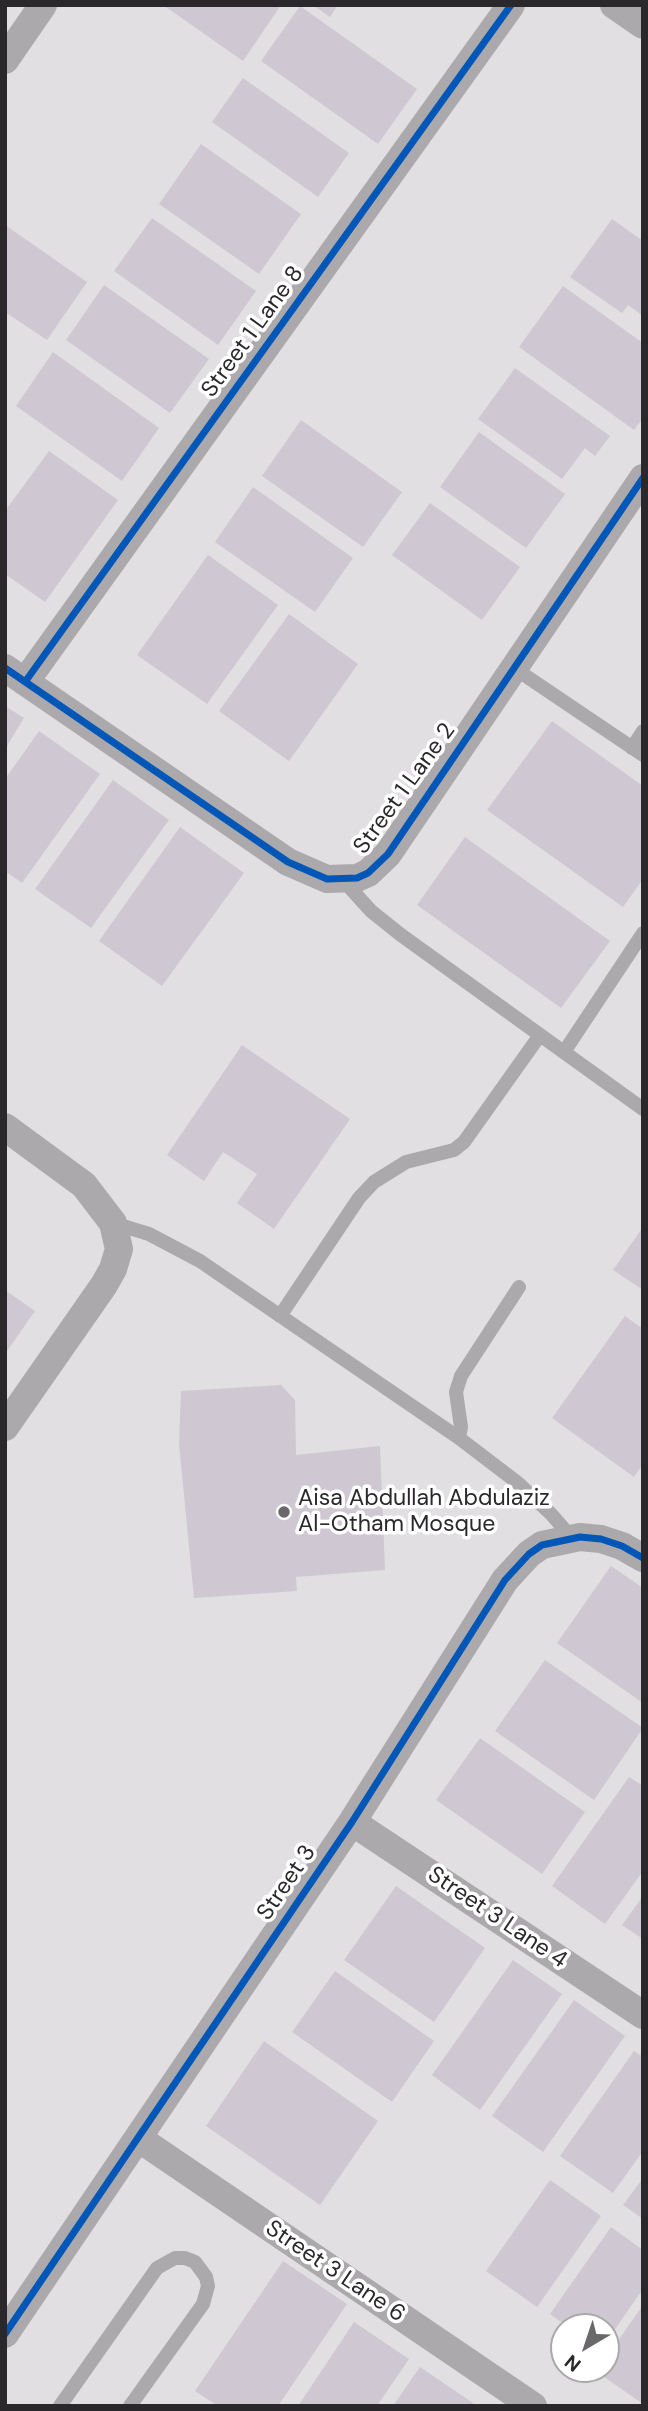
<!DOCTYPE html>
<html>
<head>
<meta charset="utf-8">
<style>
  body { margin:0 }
  #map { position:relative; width:648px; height:2411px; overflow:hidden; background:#e2dfe3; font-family:"DM Sans",sans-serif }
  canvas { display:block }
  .frame { position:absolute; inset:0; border:7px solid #2a282b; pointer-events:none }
  .north { position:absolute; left:550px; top:2313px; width:70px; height:70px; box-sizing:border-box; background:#fff; border:2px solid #aaa9aa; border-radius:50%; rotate:219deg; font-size:19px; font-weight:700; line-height:28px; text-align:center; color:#2a282b }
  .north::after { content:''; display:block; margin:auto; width:24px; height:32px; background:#6a686b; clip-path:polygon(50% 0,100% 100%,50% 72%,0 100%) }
</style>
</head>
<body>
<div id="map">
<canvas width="648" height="2411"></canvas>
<div class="frame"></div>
<div class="north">N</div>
</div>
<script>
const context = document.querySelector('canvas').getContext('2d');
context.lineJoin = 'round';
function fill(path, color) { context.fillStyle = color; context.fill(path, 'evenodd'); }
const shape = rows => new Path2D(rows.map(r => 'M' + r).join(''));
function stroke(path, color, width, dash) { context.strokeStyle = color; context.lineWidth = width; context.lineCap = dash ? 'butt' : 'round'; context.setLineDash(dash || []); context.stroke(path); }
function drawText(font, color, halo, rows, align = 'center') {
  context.font = font + ' "DM Sans",sans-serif'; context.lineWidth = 7; context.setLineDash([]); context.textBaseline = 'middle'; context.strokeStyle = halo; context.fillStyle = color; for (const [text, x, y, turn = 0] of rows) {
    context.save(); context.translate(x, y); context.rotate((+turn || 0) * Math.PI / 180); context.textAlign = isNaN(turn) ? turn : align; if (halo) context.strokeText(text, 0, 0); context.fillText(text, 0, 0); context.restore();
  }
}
fill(shape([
  [163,5,281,5,243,61],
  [313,5,338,5,330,17],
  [300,6,417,89,378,144,261,61],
  [243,78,349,153,318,197,212,122],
  [201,144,301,214,259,274,159,204],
  [152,218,256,291,218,345,114,271],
  [612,219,643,241,643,316,628,305,622,313,570,277],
  [5,225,87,282,47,340,5,312],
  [104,285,209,359,170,413,66,340],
  [563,286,643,343,643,418,634,430,519,347],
  [53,352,159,428,122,481,16,406],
  [515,368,610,436,595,456,585,448,562,479,478,419],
  [301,420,402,492,363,547,262,476],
  [479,432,565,494,526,548,440,487],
  [49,451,118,500,45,602,5,574,5,511],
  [253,487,353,558,315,612,215,542],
  [430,503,520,567,482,620,392,555],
  [208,555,278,605,207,704,137,655],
  [289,614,358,664,289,761,219,711],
  [5,706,24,718,5,749],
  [552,721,643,786,643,879,623,907,487,810],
  [39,731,100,774,22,883,5,871,5,779],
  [113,780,169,820,91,928,35,889],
  [180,827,244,873,162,986,99,941],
  [465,837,610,941,561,1008,417,905],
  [242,1045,350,1119,274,1229,237,1203,257,1174,223,1152,204,1181,167,1155],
  [643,1227,643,1290,613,1270],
  [5,1290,35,1311,5,1354],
  [625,1316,643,1329,643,1464,634,1477,552,1418],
  [281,1385,295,1400,296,1455,380,1446,385,1570,296,1577,297,1591,194,1598,179,1444,181,1391],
  [611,1566,643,1588,643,1703,557,1643],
  [545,1660,643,1728,594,1800,495,1731],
  [480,1738,585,1812,542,1874,436,1800],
  [629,1777,643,1786,643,1871,605,1924,552,1886],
  [396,1886,485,1948,434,2022,344,1960],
  [643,1896,643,1939,622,1925],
  [513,1960,562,1994,480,2110,432,2075],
  [335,1971,434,2041,392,2102,292,2032],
  [574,2000,625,2036,543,2152,492,2116],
  [264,2041,378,2121,320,2205,206,2126],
  [634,2051,643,2057,643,2151,613,2193,560,2156],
  [643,2178,643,2219,623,2205],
  [550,2180,601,2216,537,2307,486,2271],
  [611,2227,643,2250,643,2289,606,2342,606,2327,568,2327,550,2314],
  [283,2261,347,2304,278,2406,218,2406,195,2391],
  [643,2305,643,2404,597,2372,599,2369,606,2369,606,2358],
  [354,2322,409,2359,377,2406,298,2406],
  [420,2367,473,2403,471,2406,393,2406]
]), '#cfc7d1');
stroke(shape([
  [514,668,643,755],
  [632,748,643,731],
  [343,880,371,911,401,935,643,1109],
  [564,1052,643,933],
  [113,1223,149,1234,200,1261,459,1438,518,1483,551,1514,572,1538],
  [280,1316,359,1198,374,1182,406,1162,454,1150,464,1142,540,1035],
  [459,1438,461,1427,456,1392,461,1376,519,1287],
  [60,2406,157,2268,175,2258,185,2258,195,2262,206,2277,208,2286,203,2304,130,2406]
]), '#aba9ab', 14);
stroke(shape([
  [614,5,643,25],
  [5,60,43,5],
  [5,668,288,862,327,879,357,878,368,873,388,854,643,478],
  [25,682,511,5],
  [5,1127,84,1185,113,1223,119,1249,113,1269,104,1285,5,1427],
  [352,1822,643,2015],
  [138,2138,533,2406],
  [5,2334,352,1822,505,1580,529,1554,542,1545,580,1537,601,1539,622,1546,643,1558]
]), '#aba9ab', 28);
stroke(shape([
  [5,668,288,862,327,879,357,878,368,873,388,854,643,478],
  [25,682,511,5],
  [5,2334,352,1822,505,1580,529,1554,542,1545,580,1537,601,1539,622,1546,643,1558]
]), '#0057b8', 7);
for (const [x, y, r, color] of [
  [284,1512,7,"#6a686b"]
]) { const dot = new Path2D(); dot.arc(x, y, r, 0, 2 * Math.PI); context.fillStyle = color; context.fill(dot); stroke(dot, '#fff', 2.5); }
drawText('23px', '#2a282b', '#fff', [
  ["Street 1 Lane 8",253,332,-54],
  ["Street 1 Lane 2",405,789,-54],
  ["Street 3",287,1883,-56],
  ["Street 3 Lane 4",497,1918,34],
  ["Street 3 Lane 6",335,2272,34]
]);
drawText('23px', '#2a282b', '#fff', [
  ["Aisa Abdullah Abdulaziz",298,1499],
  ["Al-Otham Mosque",298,1525]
], 'left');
</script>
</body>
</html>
